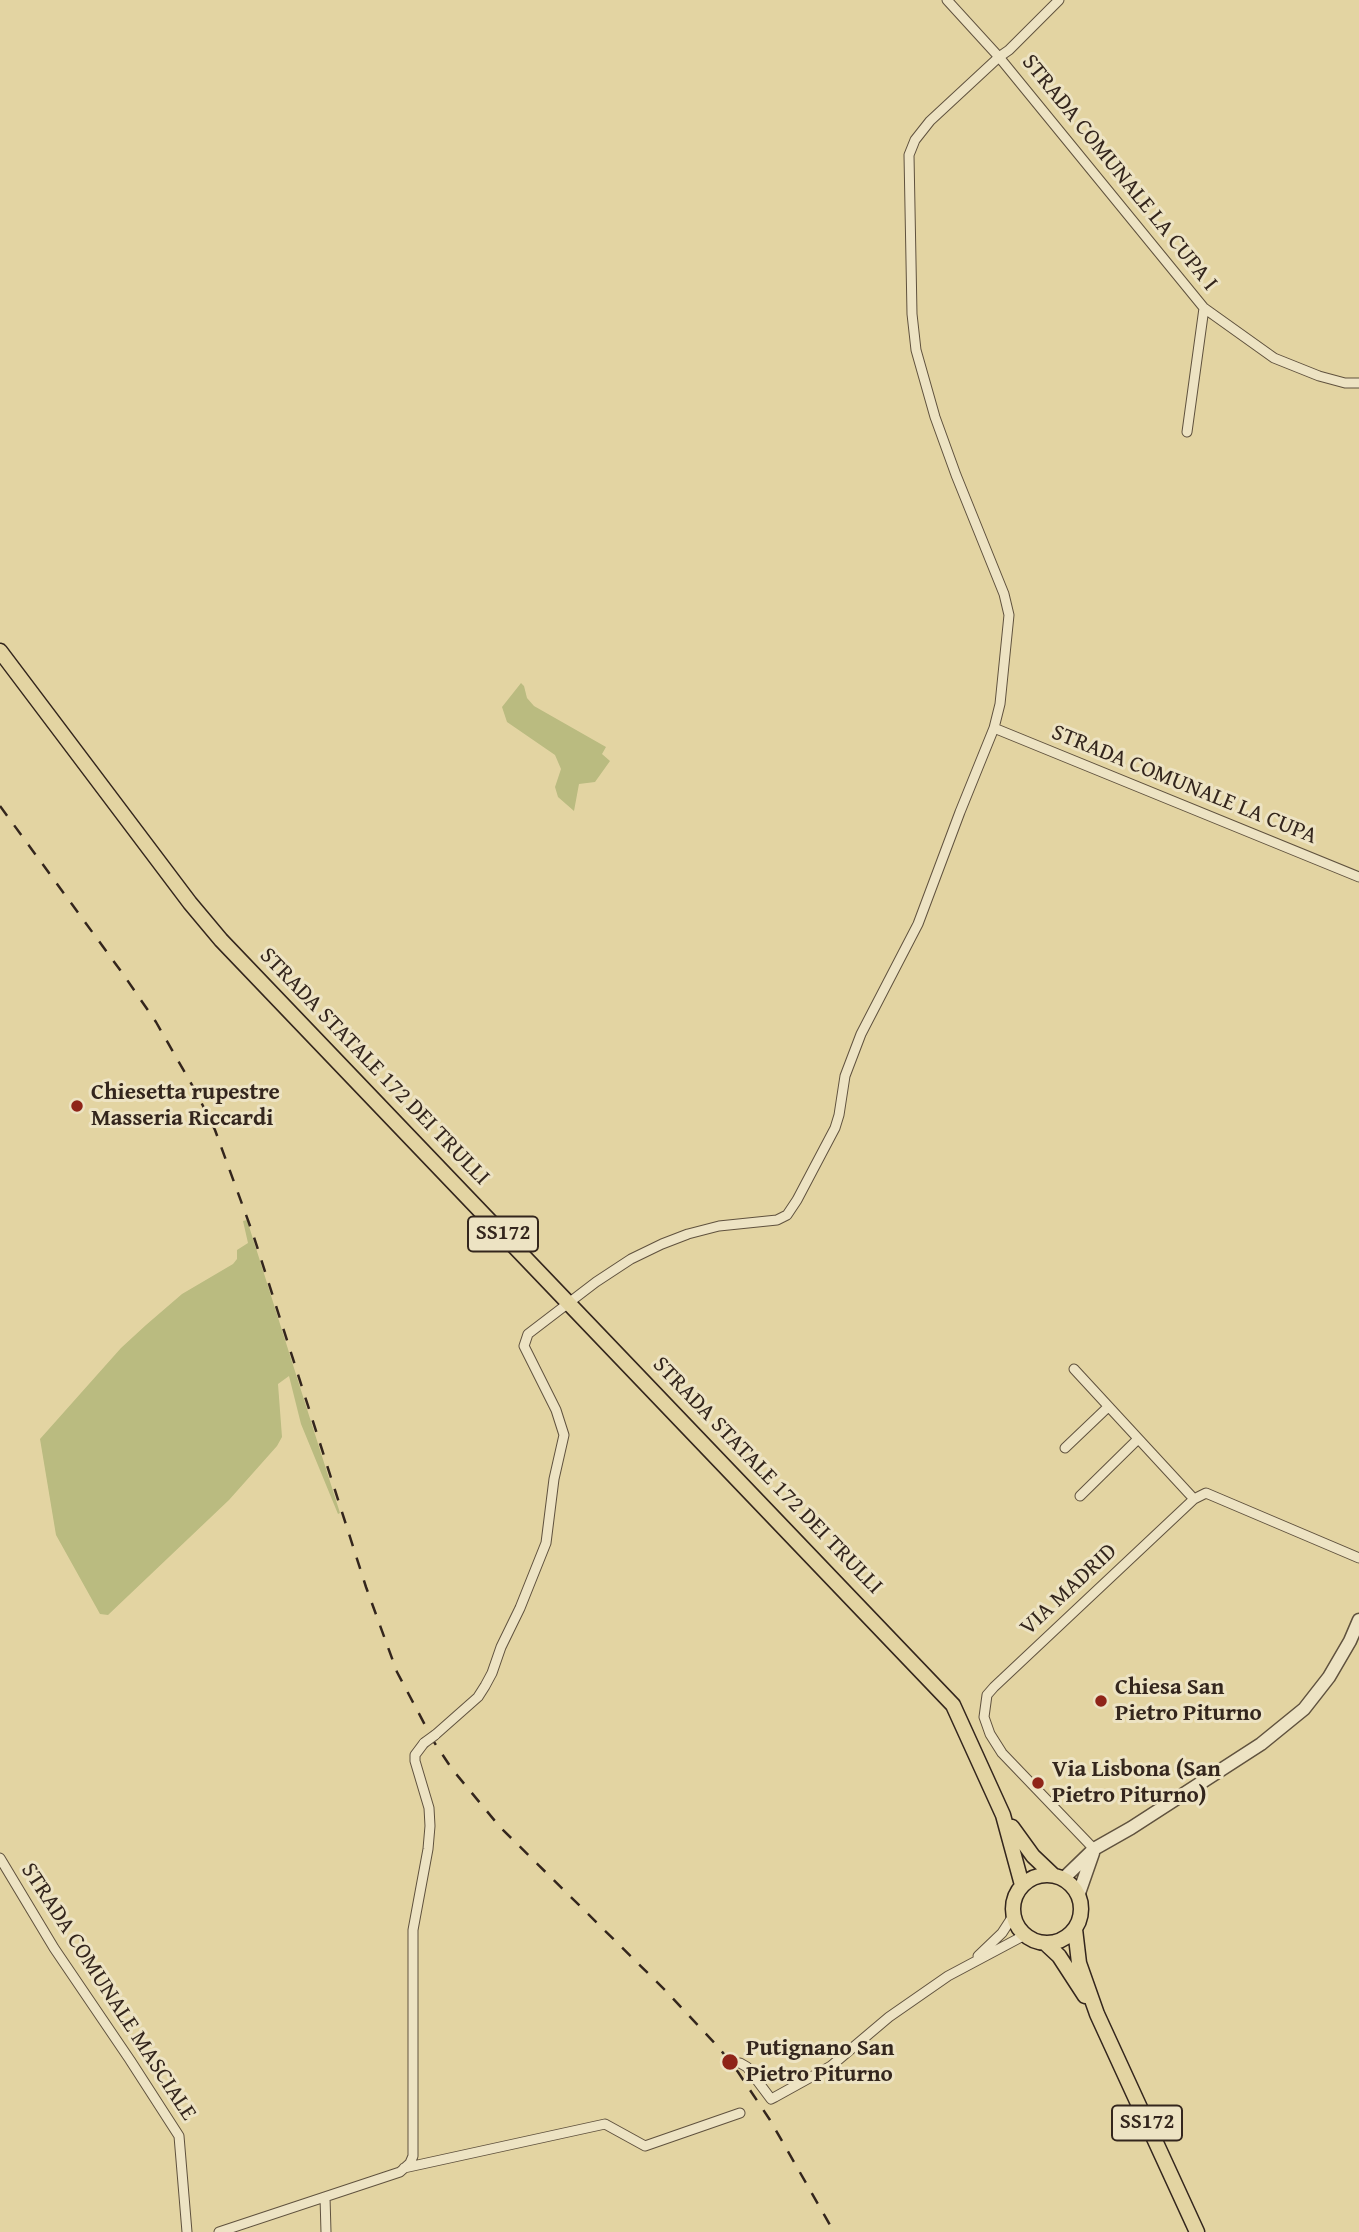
<!DOCTYPE html>
<html>
<head>
<meta charset="utf-8">
<style>
  body { margin:0 }
  canvas { display:block; background:#e3d4a2 }
</style>
</head>
<body>
<canvas width="1359" height="2232"></canvas>
<script>
const context = document.querySelector('canvas').getContext('2d');
context.lineJoin = 'round';
function fill(path, color) { context.fillStyle = color; context.fill(path, 'evenodd'); }
const shape = rows => new Path2D(rows.map(r => 'M' + r).join(''));
function stroke(path, color, width, dash) { context.strokeStyle = color; context.lineWidth = width; context.lineCap = dash ? 'butt' : 'round'; context.setLineDash(dash || []); context.stroke(path); }
function drawText(font, color, halo, rows, align = 'center') {
  context.font = font + ' "Gentium Book Plus",serif'; context.lineWidth = 6; context.setLineDash([]); context.textBaseline = 'middle'; context.strokeStyle = halo; context.fillStyle = color; for (const [text, x, y, turn = 0] of rows) {
    context.save(); context.translate(x, y); context.rotate((+turn || 0) * Math.PI / 180); context.textAlign = isNaN(turn) ? turn : align; if (halo) context.strokeText(text, 0, 0); context.fillText(text, 0, 0); context.restore();
  }
}
fill(shape([
  [521,683,524,686,527,698,534,706,606,747,602,754,610,761,595,782,579,784,574,811,558,797,555,787,561,769,555,755,507,722,502,707],
  [247,1220,340,1513,338,1514,301,1424,289,1376,278,1384,282,1437,277,1446,229,1500,108,1615,100,1614,56,1535,40,1439,121,1348,146,1325,182,1294,233,1264,237,1259,237,1250,248,1243,243,1221]
]), '#babb80');
const minor = shape([
  [947,0,999,57,1204,308,1274,358,1319,376,1345,383,1359,383],
  [1187,432,1204,308],
  [994,728,1359,877],
  [1074,1369,1194,1499],
  [1065,1448,1108,1407],
  [1080,1496,1138,1439],
  [435,1735,478,1697,485,1686,492,1673,501,1647,520,1608,546,1543,554,1479,564,1435,556,1410,524,1346,528,1334,596,1282,631,1259,662,1244,688,1234,719,1226,777,1220,787,1215,797,1200,835,1128,839,1115,845,1076,861,1034,918,924,960,812,994,728,1000,704,1009,615,1004,594,956,475,935,417,916,350,912,314,909,155,915,140,930,121,999,57,1009,50,1059,0],
  [1094,1849,1002,1753,990,1734,984,1717,987,1695,994,1687,1194,1499,1206,1493,1359,1558],
  [0,1858,54,1948,130,2060,179,2136,187,2232],
  [978,1956,1002,1933,1013,1916],
  [740,2063,747,2067,771,2099,775,2097,831,2066,889,2017,948,1976,1025,1935],
  [404,2168,605,2124,645,2146,740,2113],
  [325,2197,326,2232],
  [219,2232,400,2172,410,2163,413,2156,413,1930,428,1849,430,1826,429,1808,415,1761,415,1755,424,1743]
]);
const tertiary = shape([
  [1063,1879,1094,1849,1131,1828,1261,1744,1304,1709,1329,1677,1350,1641,1359,1620],
  [1078,1896,1093,1853]
]);
const primary = shape([
  [0,651,190,903,221,940,953,1705,1003,1815,1022,1885],
  [1012,1827,1033,1856,1053,1875],
  '1013 1909a34 34 0 1 1 68 0a34 34 0 1 1-68 0Z',
  [1075,1929,1079,1963,1097,2014,1197,2232],
  [1045,1943,1059,1956,1085,1996]
]);
stroke(minor, '#60523e', 11);
stroke(tertiary, '#60523e', 15);
stroke(primary, '#34261d', 17);
stroke(minor, '#ede3c3', 9);
stroke(tertiary, '#ede3c3', 12);
stroke(primary, '#e3d4a2', 14);
stroke(shape([
  [0,806,123,974,156,1022,196,1092,215,1130,253,1234,366,1587,397,1672,434,1742,452,1769,500,1827,666,1991,720,2049,738,2072,770,2120,834,2232]
]), '#34261d', 2.5, [12, 12]);
const minorBridge = shape([
  [424,1743,435,1735]
]);
stroke(minorBridge, '#60523e', 11, []);
stroke(minorBridge, '#ede3c3', 9);
for (const [x, y, r, color] of [
  [77,1106,7,"#8f2418"],
  [1101,1701,7,"#8f2418"],
  [1038,1783,7,"#8f2418"],
  [730,2062,9,"#8f2418"]
]) { const dot = new Path2D(); dot.arc(x, y, r, 0, 2 * Math.PI); context.fillStyle = color; context.fill(dot); stroke(dot, '#ede3c3', 2.5); }
for (const [x, y, w] of [
  [503,1234,70],
  [1147,2123,70]
]) { const box = new Path2D(); box.roundRect(x - w / 2, y - 17.5, w, 35, 5); context.fillStyle = '#ede3c3'; context.fill(box); stroke(box, '#34261d', 2); }
drawText('bold 21px', '#34261d', null, [
  ["SS172",503,1234],
  ["SS172",1147,2123]
]);
drawText('23px', '#34261d', '#ede3c3', [
  ["STRADA COMUNALE LA CUPA I",1119,173,51],
  ["STRADA COMUNALE LA CUPA",1184,785,22],
  ["STRADA STATALE 172 DEI TRULLI",374,1067,46],
  ["STRADA STATALE 172 DEI TRULLI",767,1476,46],
  ["VIA MADRID",1069,1590,-43],
  ["STRADA COMUNALE MASCIALE",108,1992,57]
]);
drawText('bold 23px', '#34261d', '#ede3c3', [
  ["Chiesetta rupestre",91,1093],
  ["Masseria Riccardi",91,1119],
  ["Chiesa San",1115,1688],
  ["Pietro Piturno",1115,1714],
  ["Via Lisbona (San",1052,1770],
  ["Pietro Piturno)",1052,1796],
  ["Putignano San",746,2049],
  ["Pietro Piturno",746,2075]
], 'left');
</script>
</body>
</html>
